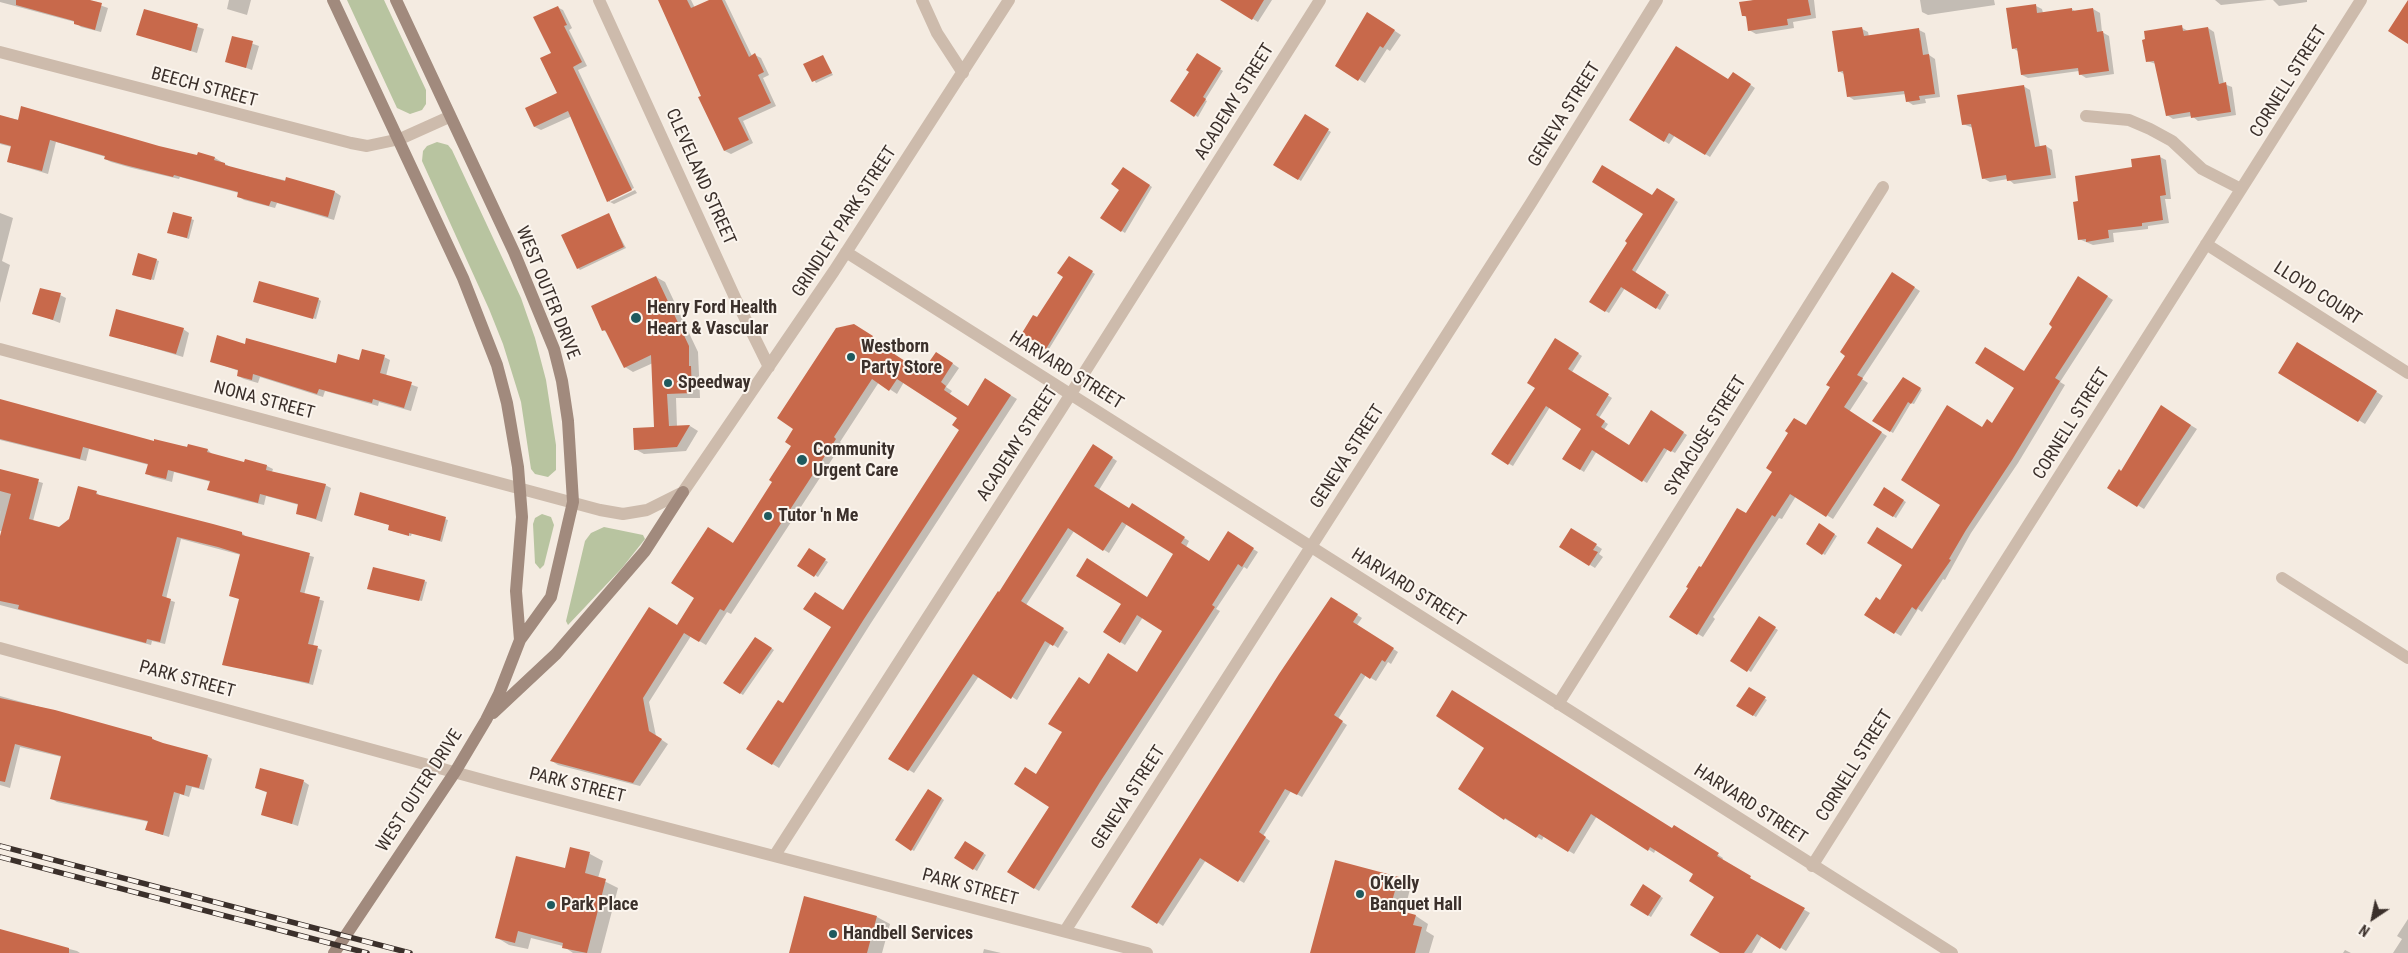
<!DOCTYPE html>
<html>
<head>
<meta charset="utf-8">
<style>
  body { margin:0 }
  #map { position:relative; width:2408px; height:953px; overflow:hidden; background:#f4ebe1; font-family:"Roboto Condensed",sans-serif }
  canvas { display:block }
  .north { position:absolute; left:2348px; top:893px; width:50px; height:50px; -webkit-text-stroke:4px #fbf5ee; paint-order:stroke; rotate:214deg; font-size:14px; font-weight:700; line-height:20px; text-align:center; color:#3b302b }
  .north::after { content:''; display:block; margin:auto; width:18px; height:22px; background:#3b302b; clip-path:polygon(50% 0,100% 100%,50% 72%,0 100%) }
</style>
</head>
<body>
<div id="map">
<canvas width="2408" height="953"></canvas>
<div class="north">N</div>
</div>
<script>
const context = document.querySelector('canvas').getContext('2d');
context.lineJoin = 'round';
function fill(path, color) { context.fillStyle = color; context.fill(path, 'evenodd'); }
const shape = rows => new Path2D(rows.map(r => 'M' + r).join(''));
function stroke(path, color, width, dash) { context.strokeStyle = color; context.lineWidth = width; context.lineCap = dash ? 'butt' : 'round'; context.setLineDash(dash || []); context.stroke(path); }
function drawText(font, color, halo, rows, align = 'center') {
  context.font = font + ' "Roboto Condensed",sans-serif'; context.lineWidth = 4; context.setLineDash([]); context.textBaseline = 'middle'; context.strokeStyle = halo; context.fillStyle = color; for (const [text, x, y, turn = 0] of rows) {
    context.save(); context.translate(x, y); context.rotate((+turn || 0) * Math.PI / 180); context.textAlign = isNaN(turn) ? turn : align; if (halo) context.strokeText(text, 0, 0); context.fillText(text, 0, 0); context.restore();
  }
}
fill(shape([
  [347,0,384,0,426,90,426,104,422,110,410,114,397,108],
  [437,142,448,145,452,150,521,298,535,338,546,380,556,445,556,470,548,477,535,474,531,469,521,402,503,344,489,309,422,161,423,151,427,146],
  [542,514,551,517,554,525,544,565,540,569,535,563,533,524,535,518],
  [604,527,643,535,645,539,622,568,568,625,566,621,585,541,591,533]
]), '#b8c4a0');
fill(shape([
  [0,0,85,0,108,8,101,32,81,27,75,22,0,2],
  [229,0,251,0,247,15,227,9],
  [660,0,691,0,695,8,712,0,725,0,752,56,755,55,761,58,769,75,763,78,776,106,743,121,753,143,731,154,725,151],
  [1272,0,1258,22,1223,1,1224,0],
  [1752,0,1814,0,1816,18,1793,22,1794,28,1756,34,1749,30,1747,18,1743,15],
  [1920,0,1994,0,1995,5,1928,15,1922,12],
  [2215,0,2267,0,2221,5],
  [2273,0,2307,0,2307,2,2279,6],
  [2036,6,2042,9,2043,13,2072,9,2076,12,2093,9,2100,13,2102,32,2109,36,2114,74,2086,78,2080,74,2079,71,2028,78,2022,75,2019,52,2013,48],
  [557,7,563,10,572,28,569,30,587,66,578,70,634,188,610,199,610,202,635,190,637,193,614,204,608,201,572,116,541,130,535,127,527,109,558,93,552,54],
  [145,10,204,29,197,53,138,34],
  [1374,17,1401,35,1390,51,1387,49,1365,83,1337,65],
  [2181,27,2188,31,2208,28,2214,32,2224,84,2232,87,2236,115,2198,121,2192,116,2173,119,2167,115,2156,64,2147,61],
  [1862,29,1868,32,1869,37,1919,30,1925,33,1929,55,1935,59,1940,97,1925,99,1926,103,1913,105,1907,101,1906,94,1854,100,1848,96,1845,75,1839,71],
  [233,37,259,46,252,70,227,61],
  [1198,54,1223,71,1205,100,1207,101,1198,117,1172,101,1190,72],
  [822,56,833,75,816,83,805,65],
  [1733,73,1755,88,1710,157,1675,135,1669,144,1631,120,1729,80],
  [2023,86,2030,90,2040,147,2046,146,2052,150,2056,178,2014,184,2008,179,1990,182,1983,178,1973,128,1963,124],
  [0,116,198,157,215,158,232,168,335,192,341,196,334,220,277,203,275,208,244,200,238,196,239,193,180,177,179,179,132,168,111,162,105,159,106,157,56,142,48,174,8,162,12,147,0,144],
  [1305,116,1331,132,1301,181,1275,164],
  [2160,157,2166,160,2171,199,2165,199,2169,223,2148,226,2148,229,2113,233,2114,242,2093,245,2079,239,2080,203,2133,168],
  [1123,168,1152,187,1125,233,1102,218,1121,189],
  [1658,189,1678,202,1635,273,1669,295,1660,310,1625,288,1609,313,1590,302,1629,242],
  [0,213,13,218,2,261,10,265,0,303],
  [174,213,194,220,189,239,172,234],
  [608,215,626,248,580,270,578,268],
  [1069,257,1095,274,1049,349,1024,333,1037,319,1064,276],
  [156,260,159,261,154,280,136,276],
  [1893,274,1920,291,1862,379,1868,383,1849,412,1887,436,1833,519,1796,496,1782,519,1779,518,1713,617,1715,619,1703,637,1670,617,1701,569,1746,514,1806,427,1832,387,1847,356],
  [656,277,665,282,698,352,700,398,676,398,677,427,690,426,698,431,686,451,644,454,635,449,655,428,653,363,633,372,625,367,608,333,603,330],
  [2078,278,2113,300,2060,382,2065,385,2018,463,1971,533,1945,580,1943,579,1922,612,1918,609,1901,636,1866,615,1881,601,1942,505,1982,428,1993,424,2054,326],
  [60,295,66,298,60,323,34,313],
  [318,299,321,301,316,319,255,302],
  [183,329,189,333,183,357,110,335],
  [861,330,878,341,877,343,923,374,943,357,959,368,946,387,952,391,949,395,969,407,992,384,1017,399,871,623,779,768,748,749,783,705,961,430,958,417,904,382,897,394,879,382,840,442,842,444,731,614,727,612,706,645,691,636,649,702,656,736,668,744,640,786,558,765,552,761,677,626,774,482],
  [1556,340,1582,356,1572,372,1612,398,1599,418,1608,424,1604,430,1629,446,1651,412,1687,435,1675,453,1668,449,1647,483,1597,451,1584,472,1564,459,1583,428,1550,407,1513,466,1492,454,1536,387],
  [2298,344,2383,396,2365,424,2280,372],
  [246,345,337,364,384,357,390,360,386,376,418,387,411,411,379,402,378,406,325,391,323,397,260,377,258,383,244,379,238,376,239,371,211,361],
  [1903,379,1922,390,1914,404,1911,403,1893,433,1874,421],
  [0,400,155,442,208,450,213,455,245,463,267,466,273,469,272,472,325,485,331,488,322,522,297,513,299,505,266,496,264,505,243,500,215,492,209,489,211,482,174,472,172,482,153,477,147,474,149,465,89,449,86,461,0,440],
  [2161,407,2197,429,2144,509,2109,488,2122,473],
  [1093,445,1117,461,1099,490,1129,509,1132,505,1189,541,1186,547,1209,562,1228,533,1258,552,1247,569,1244,567,1216,609,1220,611,1039,891,1009,872,1050,806,1037,776,1090,685,1138,673,1164,631,1143,617,1125,645,1105,632,1148,598,1175,554,1127,524,1109,553,1074,531,1026,605,1068,632,1058,648,1051,643,1017,700,979,676,914,773,889,758,1000,594],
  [0,470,43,483,33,521,59,528,70,520,96,492,100,496,242,533,246,537,314,557,304,595,324,601,313,646,322,650,313,685,223,664,240,599,230,595,241,555,181,539,166,599,175,602,165,644,152,641,151,645,0,605,0,540,2,531,0,531],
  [1884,489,1906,502,1896,518,1875,504],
  [361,494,448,520,442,542,412,533,411,536,392,531,389,530,390,525,355,515],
  [1819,525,1837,536,1825,555,1807,544],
  [1578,533,1602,549,1599,554,1603,557,1595,568,1561,547],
  [809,550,828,562,818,577,799,565],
  [424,581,427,582,422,601,371,589],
  [1332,599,1362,618,1357,625,1398,652,1391,664,1388,662,1376,681,1366,675,1338,719,1347,725,1302,797,1291,791,1263,836,1270,841,1244,883,1206,860,1163,926,1133,906],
  [1759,618,1778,630,1751,672,1732,660],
  [755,638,774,650,743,695,725,683],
  [1749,688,1767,700,1756,717,1738,705],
  [0,696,152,738,157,742,207,756,212,759,204,790,192,787,189,797,180,794,169,837,147,830,149,822,57,802,52,799,62,757,20,747,10,788,0,785],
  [303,781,309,785,298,826,262,814,268,793,256,788],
  [1460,789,1679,830,1723,858,1722,860,1755,882,1810,913,1786,951,1762,936,1752,953,1723,953,1716,897,1695,874,1656,849,1654,853,1597,816,1574,854,1544,836,1542,840,1486,808],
  [928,790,944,800,914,851,896,840],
  [966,843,986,855,977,871,956,858],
  [571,849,590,854,603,861,598,878,618,888,601,953,573,953,563,946,531,938,528,949,509,945,496,937,566,870],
  [1398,878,1411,885,1404,913,1416,916,1428,924,1426,931,1434,936,1429,953,1312,953],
  [1643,886,1663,898,1651,917,1632,905],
  [877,917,890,924,882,953,790,953],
  [2408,919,2408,953,2393,953,2402,939,2397,936],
  [0,931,77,951,80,953,0,953],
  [984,949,1001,953,983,953],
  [2345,950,2351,953,2343,953]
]), '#0003');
fill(shape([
  [16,0,90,0,102,3,95,30,74,24,74,21,16,5],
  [658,0,687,0,691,8,709,0,722,0,749,57,755,53,764,72,758,75,771,103,738,118,749,140,724,151,698,97,701,96],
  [1220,0,1264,0,1252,20],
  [1754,0,1808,0,1811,15,1787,19,1788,25,1748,31,1746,16,1742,16,1739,2],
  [2408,0,2408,44,2388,31],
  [2036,4,2037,13,2072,8,2072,11,2093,8,2097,32,2103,31,2109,71,2079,75,2078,68,2021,75,2017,48,2012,49,2006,8],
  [558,6,567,25,564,26,582,62,573,67,632,190,607,202,568,111,534,127,525,108,557,93,540,58,551,53,533,17],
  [144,9,198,24,191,51,136,35],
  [1367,12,1395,30,1383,48,1380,46,1358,81,1335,66],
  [2182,25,2183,31,2208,27,2219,84,2226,82,2231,112,2191,118,2190,112,2166,116,2154,61,2146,62,2142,40,2145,39,2144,31],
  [1862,27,1864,36,1919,28,1923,55,1929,54,1935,94,1919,96,1920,100,1906,102,1904,91,1847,97,1843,71,1838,72,1832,31],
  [232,36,253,41,246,68,225,62],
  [1676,46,1728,79,1733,72,1751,84,1705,155,1669,133,1664,142,1629,120],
  [1197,53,1221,68,1203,97,1206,99,1194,117,1170,101,1189,72,1186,70],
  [823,55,832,73,812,82,803,64],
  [2024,85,2035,147,2046,145,2051,175,2007,181,2006,175,1982,179,1971,124,1962,125,1957,95],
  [21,106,159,146,197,155,198,152,215,157,214,160,225,163,225,165,285,181,286,177,335,191,328,217,271,201,269,206,237,197,238,192,174,175,173,177,125,165,104,159,105,156,50,140,42,171,7,162,11,146,0,143,0,115,18,120],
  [1305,114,1329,129,1298,180,1273,165],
  [2160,155,2166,195,2160,196,2163,220,2142,223,2142,226,2108,230,2109,238,2086,242,2086,239,2078,240,2073,202,2078,201,2075,176,2132,167,2131,159],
  [1602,165,1652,195,1657,188,1675,199,1632,270,1666,292,1656,309,1621,287,1605,312,1589,302,1627,243,1625,241,1643,214,1592,182],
  [1123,167,1150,185,1121,232,1100,218,1119,190,1111,184],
  [173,212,192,217,187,238,167,233],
  [609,213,624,247,577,269,561,235],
  [138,253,157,259,151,280,132,275],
  [1069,256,1093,271,1046,349,1022,333,1033,315,1037,317,1063,277,1057,273],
  [1892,272,1915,287,1857,375,1863,378,1844,407,1882,432,1826,517,1790,494,1775,517,1772,515,1752,546,1697,635,1669,617,1688,588,1686,587,1699,566,1701,567,1737,508,1746,513,1772,472,1766,468,1788,433,1785,431,1794,418,1806,425,1830,387,1826,385,1845,356,1840,352],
  [656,276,689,346,689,366,691,366,692,393,667,394,669,426,690,425,677,447,634,450,633,428,654,427,651,355,624,368,605,330,602,331,591,306],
  [2078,276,2108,296,2055,378,2060,381,2012,460,1966,530,1949,559,1951,560,1916,610,1912,607,1894,634,1864,615,1876,597,1880,600,1902,565,1867,543,1877,527,1912,549,1940,505,1901,480,1947,405,1982,427,1987,419,1992,423,2014,388,1975,363,1985,347,2024,371,2052,327,2049,324],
  [259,281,319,298,313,319,253,302],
  [40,288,61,293,53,320,32,314],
  [116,309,184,328,176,354,109,336],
  [854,324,873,336,871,339,922,372,936,352,953,363,941,382,946,386,944,390,968,406,985,378,1011,395,864,619,772,765,746,749,778,700,783,703,831,627,803,609,815,592,843,610,959,430,952,425,957,418,897,379,889,391,872,379,834,437,836,439,724,611,720,609,699,642,684,633,643,698,649,731,662,739,633,783,550,761,649,607,677,625,694,598,671,583,708,527,733,543,772,482,769,480,791,446,785,442,793,429,777,418,836,328],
  [217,335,245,344,246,338,336,363,338,354,359,360,362,349,385,355,380,373,412,382,404,408,373,399,372,403,319,389,317,394,253,374,252,380,237,376,238,370,210,362],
  [1555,338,1579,353,1568,369,1609,394,1596,415,1605,421,1601,427,1629,445,1651,410,1684,432,1671,452,1664,448,1642,482,1592,450,1580,470,1562,459,1581,429,1546,406,1508,465,1491,454,1535,388,1527,383],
  [2297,342,2377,391,2358,422,2278,373],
  [1903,377,1921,388,1911,404,1908,402,1890,432,1872,421],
  [0,399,154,441,154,439,187,447,188,444,208,449,207,452,244,462,245,459,267,465,266,470,326,484,316,519,296,514,298,504,260,494,258,503,236,497,207,490,210,481,168,470,166,479,145,474,148,464,83,447,80,459,0,439],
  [2161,405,2191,425,2137,507,2107,488,2119,469,2121,471],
  [1093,444,1113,457,1094,486,1129,508,1132,503,1185,537,1181,543,1209,561,1228,531,1254,548,1242,567,1238,564,1212,605,1215,607,1100,782,1034,889,1007,872,1049,807,1014,784,1025,767,1036,774,1062,732,1048,724,1079,677,1089,684,1108,653,1137,672,1162,631,1137,615,1120,643,1103,632,1121,604,1076,576,1087,558,1147,597,1173,554,1122,522,1103,551,1068,528,1021,601,1064,628,1053,646,1045,641,1011,699,973,674,908,771,888,759,998,591,999,592],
  [0,469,39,479,29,519,59,527,69,519,78,486,97,491,96,494,213,524,242,532,242,535,310,553,300,592,320,597,308,644,318,646,309,683,222,665,239,599,229,596,240,554,218,547,177,537,162,596,171,599,160,642,147,639,146,643,18,609,19,605,0,601,0,536,11,494,0,491],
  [1884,487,1904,500,1893,517,1873,505],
  [360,492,446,517,440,541,409,533,409,536,388,530,389,525,354,515],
  [1819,523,1835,534,1822,555,1806,544],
  [1571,528,1597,544,1593,550,1598,552,1589,566,1559,547],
  [809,548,826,559,814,577,797,566],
  [373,567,425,580,419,601,367,589],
  [1331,597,1358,614,1353,622,1394,648,1385,662,1382,660,1370,679,1361,673,1334,715,1343,721,1297,795,1285,789,1259,832,1266,837,1238,882,1200,858,1157,924,1131,907,1279,674],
  [1759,616,1776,627,1747,672,1730,661],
  [755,637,772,648,740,694,723,683],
  [1749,687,1766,697,1753,716,1736,706],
  [1452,690,1672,828,1674,825,1719,853,1717,856,1751,876,1750,878,1805,908,1780,949,1757,934,1744,953,1720,953,1690,935,1714,897,1689,881,1693,874,1650,847,1648,851,1591,814,1568,852,1539,834,1536,838,1505,818,1504,820,1458,789,1484,748,1436,716],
  [0,698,55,710,152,737,152,739,163,743,208,755,199,788,186,785,184,795,174,792,163,835,145,830,148,821,50,799,61,756,15,744,5,782,0,781],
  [260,768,304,780,292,824,261,815,267,792,255,788],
  [928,789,942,798,911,851,895,840],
  [965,841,984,853,973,870,954,858],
  [570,847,590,852,585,873,606,879,587,953,562,948,563,943,518,931,515,943,495,938,516,856,565,868],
  [1335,860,1399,877,1390,908,1416,915,1413,925,1422,927,1415,953,1310,953],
  [1643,884,1661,896,1648,916,1630,905],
  [804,896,877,916,867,953,789,953],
  [0,929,69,948,69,953,0,953]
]), '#c8694b');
stroke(shape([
  [599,0,737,302,769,367],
  [922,0,937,33,963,73],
  [2086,116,2129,120,2150,129,2172,141,2202,169,2241,189],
  [2206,244,2408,373],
  [846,252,1952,953],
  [0,349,600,510,623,514,647,510,683,492,834,271,1009,0],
  [2282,578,2408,658],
  [0,648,505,786,1147,953],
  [1558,704,1883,187],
  [775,855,1060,411,1320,0],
  [1812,866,2361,0],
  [1065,931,1531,203,1657,0]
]), '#cdbbac', 12);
stroke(shape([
  [0,52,351,143,367,146,400,139,449,117]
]), '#cdbbac', 12);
stroke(shape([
  [333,0,463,278,497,365,507,403,518,467,522,517,516,591,520,640],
  [493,713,556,654,645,551,683,492],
  [334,953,455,772,486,720,499,694,520,640,551,597,573,502,568,421,562,381,554,349,514,252,396,0]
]), '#a18a7d', 12);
const rail = shape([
  [0,846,410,953],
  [0,857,367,953]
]);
stroke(rail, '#3b302b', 5.5);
stroke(rail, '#fbf5ee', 4, [11]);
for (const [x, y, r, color] of [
  [636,318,6,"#1f5a5e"],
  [851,357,5,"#1f5a5e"],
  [668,383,5,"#1f5a5e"],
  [802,460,6,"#1f5a5e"],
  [768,516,5,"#1f5a5e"],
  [1360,894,5,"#1f5a5e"],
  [551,905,5,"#1f5a5e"],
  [833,934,5,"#1f5a5e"]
]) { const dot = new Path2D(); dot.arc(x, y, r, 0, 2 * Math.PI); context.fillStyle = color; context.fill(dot); stroke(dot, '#fbf5ee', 2); }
drawText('18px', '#3b302b', '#fbf5ee', [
  ["CORNELL STREET",2289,82,-58],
  ["BEECH STREET",204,88,15],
  ["ACADEMY STREET",1235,102,-58],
  ["GENEVA STREET",1565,115,-58],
  ["CLEVELAND STREET",700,177,66],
  ["GRINDLEY PARK STREET",845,222,-57],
  ["WEST OUTER DRIVE",547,293,68],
  ["LLOYD COURT",2317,294,33],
  ["HARVARD STREET",1066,371,32],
  ["NONA STREET",264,401,15],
  ["CORNELL STREET",2072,424,-58],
  ["SYRACUSE STREET",1706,436,-58],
  ["ACADEMY STREET",1018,444,-57],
  ["GENEVA STREET",1348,457,-57],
  ["HARVARD STREET",1408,588,32],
  ["PARK STREET",187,680,15],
  ["CORNELL STREET",1855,766,-58],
  ["PARK STREET",577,786,14],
  ["WEST OUTER DRIVE",420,791,-57],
  ["GENEVA STREET",1129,798,-57],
  ["HARVARD STREET",1750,805,33],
  ["PARK STREET",970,888,15]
]);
drawText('bold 18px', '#3b302b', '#fbf5ee', [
  ["Henry Ford Health",647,308],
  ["Heart & Vascular",647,329],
  ["Westborn",861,347],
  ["Party Store",861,368],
  ["Speedway",678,383],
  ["Community",813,450],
  ["Urgent Care",813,471],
  ["Tutor 'n Me",778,516],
  ["O'Kelly",1370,884],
  ["Banquet Hall",1370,905],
  ["Park Place",561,905],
  ["Handbell Services",843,934]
], 'left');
</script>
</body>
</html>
